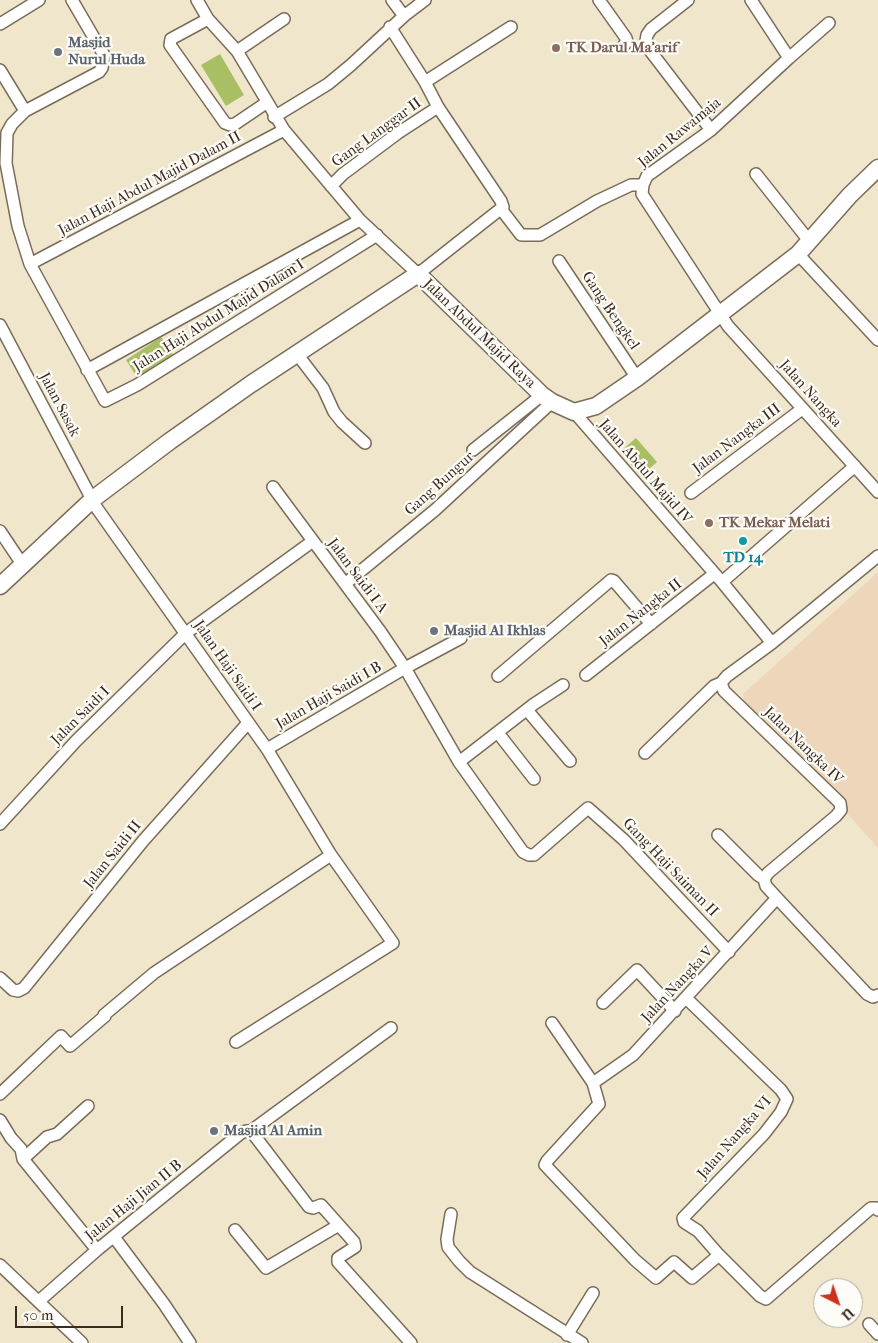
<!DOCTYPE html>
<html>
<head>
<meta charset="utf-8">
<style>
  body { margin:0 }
  #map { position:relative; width:878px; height:1343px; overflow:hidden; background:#f0e6cb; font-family:"IM FELL French Canon",serif }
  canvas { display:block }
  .north { position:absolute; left:813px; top:1278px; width:50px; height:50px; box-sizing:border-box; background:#fdfcf7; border:1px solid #afa8a0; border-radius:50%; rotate:139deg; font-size:14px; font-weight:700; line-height:20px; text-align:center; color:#3b2a1e }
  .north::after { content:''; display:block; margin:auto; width:18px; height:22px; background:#c8321e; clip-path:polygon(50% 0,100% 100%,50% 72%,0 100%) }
  .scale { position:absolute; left:15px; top:1306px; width:108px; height:22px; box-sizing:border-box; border:2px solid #3b2a1e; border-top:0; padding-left:6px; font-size:15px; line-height:18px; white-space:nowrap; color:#3b2a1e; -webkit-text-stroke:4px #fdfcf7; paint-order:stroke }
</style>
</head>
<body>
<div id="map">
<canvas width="878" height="1343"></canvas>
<div class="north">U</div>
<div class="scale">50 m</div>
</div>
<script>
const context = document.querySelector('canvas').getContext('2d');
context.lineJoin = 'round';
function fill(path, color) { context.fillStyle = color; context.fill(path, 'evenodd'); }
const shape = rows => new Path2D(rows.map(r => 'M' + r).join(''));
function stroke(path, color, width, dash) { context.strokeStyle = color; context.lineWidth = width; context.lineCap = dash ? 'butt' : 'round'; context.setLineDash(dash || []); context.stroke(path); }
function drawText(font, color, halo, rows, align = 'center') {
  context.font = font + ' "IM FELL French Canon",serif'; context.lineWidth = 4.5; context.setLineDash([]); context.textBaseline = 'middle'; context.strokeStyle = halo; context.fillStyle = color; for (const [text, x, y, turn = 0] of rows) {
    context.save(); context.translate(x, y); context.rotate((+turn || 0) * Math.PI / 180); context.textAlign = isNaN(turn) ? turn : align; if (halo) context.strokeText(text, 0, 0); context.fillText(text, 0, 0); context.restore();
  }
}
fill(shape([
  [878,572,878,848,828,792,745,712,743,694]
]), '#eed6bb');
fill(shape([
  [220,54,244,95,226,106,201,65],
  [161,337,174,356,138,379,126,360],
  [636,438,657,462,641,476,620,452]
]), '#a8bf64');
const street = shape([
  [72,0,104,55,102,68,99,72,25,111,12,124,7,133,6,163,18,226,30,264,105,401,137,385,377,235],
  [197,0,208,19,237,51,284,130,360,220,418,274,503,207,501,201,438,107],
  [392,0,404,16],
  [599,0,626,38,627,42,624,45],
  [688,0,651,29,647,35,646,41,648,48,711,130],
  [751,0,789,58],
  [208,19,171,39,170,45,225,123,230,125,235,124,266,103],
  [829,23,789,58,711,130,647,176,643,185,642,194,728,326,878,492],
  [0,24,39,0],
  [237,51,284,19],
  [0,70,25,111],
  [425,82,511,27],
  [274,117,328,84,351,65,404,16,425,0],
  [756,174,810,242],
  [331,186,343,174,398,133,438,107,425,82,390,27],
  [501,209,521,235,540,235,597,201,631,185,643,185],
  [798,254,878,340],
  [559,261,637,378],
  [30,264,284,130],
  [0,325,96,507,267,749,331,855,393,943,236,1042],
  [297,354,323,388,334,412,342,422,365,443],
  [87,370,360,220],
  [574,412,722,582,772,643],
  [473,450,542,395],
  [273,487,380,631,405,668,459,762,523,852,529,855,534,855,588,808,624,840,729,952],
  [691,493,802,409],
  [0,531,22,564],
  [722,582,855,466],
  [345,584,435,510,552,402],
  [586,675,714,574],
  [498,676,611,580,614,581,651,624],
  [721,683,724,691,840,803,841,810,836,816,768,873,764,879,766,886,777,898,867,994,873,997,878,995],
  [527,710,570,761],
  [498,733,534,779],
  [267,749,405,668,461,638],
  [645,753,714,686,721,683,727,676,772,643,878,556],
  [459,762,534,704,563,685],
  [0,824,76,741,186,633,313,541],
  [718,835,758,875,764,879],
  [0,978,13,990,18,991,24,988,143,841,248,723],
  [686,998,781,1090,787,1099,781,1112,764,1134,683,1218,684,1222,698,1231,719,1255],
  [603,1003,637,970,675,1011],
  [552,1023,593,1083,599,1104,547,1161,545,1165,635,1260,656,1278,674,1262,692,1278,719,1255,760,1296,766,1299,871,1208,876,1208,878,1210],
  [593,1083,633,1055,777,898],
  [0,1094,61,1036,70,1046,105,1016,104,1015,154,973,331,855],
  [0,1120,11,1138,21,1149,23,1159,97,1250],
  [251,1131,309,1207,313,1208,321,1205,354,1242,355,1247,338,1258,338,1262,411,1343],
  [23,1159,47,1137,57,1134,88,1106],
  [451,1214,447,1239,448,1247,459,1261,470,1272,582,1343],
  [235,1230,266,1268,339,1225],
  [114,1237,164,1304,190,1343],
  [0,1265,82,1343],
  [39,1301,97,1250,241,1133,246,1131,251,1131,391,1028],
  [869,1324,878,1334],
  [567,1335,593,1293]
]);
const secondary = shape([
  [0,586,93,499,170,441,251,384,418,274,542,395,552,402,574,412,596,406,637,378,798,254,850,195,878,168]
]);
stroke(street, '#7a6c5b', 14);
stroke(secondary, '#7a6c5b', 19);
stroke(street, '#fff', 11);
stroke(secondary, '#fff', 16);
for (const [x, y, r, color] of [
  [556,48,5,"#8d6e63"],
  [58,52,5,"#6b7280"],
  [709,523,5,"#8d6e63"],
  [743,541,5,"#0f9aa8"],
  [434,631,5,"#6b7280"],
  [214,1131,5,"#6b7280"]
]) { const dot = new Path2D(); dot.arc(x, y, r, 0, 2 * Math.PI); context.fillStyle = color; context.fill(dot); stroke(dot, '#fdfcf7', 2); }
drawText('bold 15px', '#5b616d', '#fdfcf7', [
  ["Masjid",68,43],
  ["Nurul Huda",68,60],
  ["Masjid Al Ikhlas",444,631],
  ["Masjid Al Amin",224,1131]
], 'left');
drawText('bold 15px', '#785e54', '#fdfcf7', [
  ["TK Darul Ma'arif",566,48],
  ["TK Mekar Melati",719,523]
], 'left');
drawText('15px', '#3b2a1e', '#fdfcf7', [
  ["Gang Langgar II",377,133,-36],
  ["Jalan Rawamaja",680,133,-39],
  ["Jalan Haji Abdul Majid Dalam II",150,184,-28],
  ["Gang Bengkel",610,311,56],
  ["Jalan Haji Abdul Majid Dalam I",219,316,-32],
  ["Jalan Abdul Majid Raya",479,334,44],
  ["Jalan Nangka",810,394,48],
  ["Jalan Sasak",59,405,62],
  ["Jalan Nangka III",737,439,-37],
  ["Jalan Abdul Majid IV",645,472,49],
  ["Gang Bungur",440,484,-42],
  ["Jalan Saidi I A",357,576,53],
  ["Jalan Nangka II",641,613,-38],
  ["Jalan Haji Saidi I",227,666,55],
  ["Jalan Haji Saidi I B",329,696,-30],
  ["Jalan Saidi I",81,716,-45],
  ["Jalan Nangka IV",803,746,44],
  ["Jalan Saidi II",113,855,-51],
  ["Gang Haji Saiman II",670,868,46],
  ["Jalan Nangka V",678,985,-47],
  ["Jalan Nangka VI",735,1138,-49],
  ["Jalan Haji Jian II B",134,1201,-39]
]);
drawText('bold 15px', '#0d838f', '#fdfcf7', [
  ["TD 14",743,558]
]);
</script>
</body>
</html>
